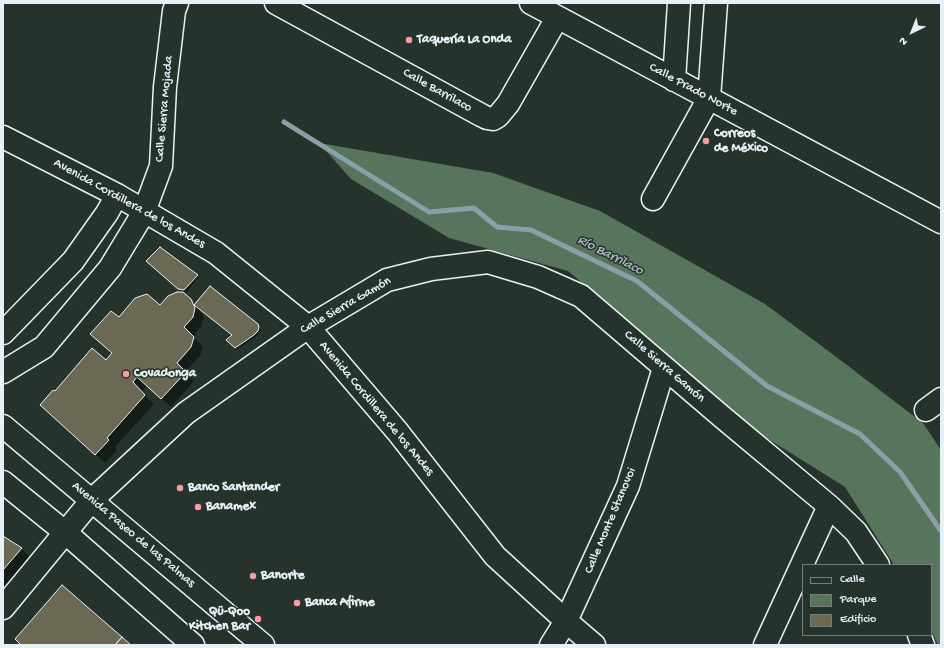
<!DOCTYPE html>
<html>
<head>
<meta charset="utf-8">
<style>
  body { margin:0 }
  #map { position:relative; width:944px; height:648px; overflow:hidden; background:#26332d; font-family:"Gochi Hand",sans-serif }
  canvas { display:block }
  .frame { position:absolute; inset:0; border:4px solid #e8f1f8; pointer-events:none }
  .legend { position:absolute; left:802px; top:564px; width:130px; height:72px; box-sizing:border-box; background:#26332d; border:1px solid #747f7e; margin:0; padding:5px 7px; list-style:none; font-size:12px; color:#e8f1f8 }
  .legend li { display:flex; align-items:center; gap:8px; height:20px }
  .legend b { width:20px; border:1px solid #747f7e }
  .north { position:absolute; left:892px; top:12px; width:40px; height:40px; -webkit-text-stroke:3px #26332d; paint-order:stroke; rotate:223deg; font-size:11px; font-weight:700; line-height:16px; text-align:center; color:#e8f1f8 }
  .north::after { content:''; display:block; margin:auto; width:14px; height:18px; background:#e8f1f8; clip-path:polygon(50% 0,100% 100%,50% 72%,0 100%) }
</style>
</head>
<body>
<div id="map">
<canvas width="944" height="648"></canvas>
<div class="frame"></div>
<ul class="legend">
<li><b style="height:5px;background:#26332d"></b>Calle</li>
<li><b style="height:11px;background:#57745c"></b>Parque</li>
<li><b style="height:11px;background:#6b6854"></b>Edificio</li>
</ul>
<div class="north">N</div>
</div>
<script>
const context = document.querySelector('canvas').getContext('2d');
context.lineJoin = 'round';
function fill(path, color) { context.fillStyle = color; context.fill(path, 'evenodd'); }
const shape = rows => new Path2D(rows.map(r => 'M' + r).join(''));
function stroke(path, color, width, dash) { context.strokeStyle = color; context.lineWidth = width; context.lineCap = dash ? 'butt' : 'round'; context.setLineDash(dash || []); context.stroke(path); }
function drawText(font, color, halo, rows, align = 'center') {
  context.font = font + ' "Gochi Hand",sans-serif'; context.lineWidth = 3; context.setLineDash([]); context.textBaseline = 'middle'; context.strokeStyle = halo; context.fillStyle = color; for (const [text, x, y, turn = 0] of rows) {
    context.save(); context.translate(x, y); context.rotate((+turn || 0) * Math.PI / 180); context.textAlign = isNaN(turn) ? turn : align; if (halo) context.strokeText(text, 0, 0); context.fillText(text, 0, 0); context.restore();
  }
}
fill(shape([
  [319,143,493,173,600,211,765,304,835,356,923,423,941,450,941,645,938,645,931,630,931,565,894,565,845,487,757,432,568,271,449,238,351,179]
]), '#57745c');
fill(shape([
  [147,261,197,275,199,277,187,292,181,291],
  [190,300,195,305,257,325,261,330,259,333,256,337,237,349,229,342,237,338,199,307,204,318,201,326,193,337,203,347,200,356,185,372,194,381,171,407,147,385,141,392,154,404,115,447,117,450,105,463,41,405,55,392,107,361,113,354,100,343,119,319,160,306],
  [3,537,22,549,41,568,3,612]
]), '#0007');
stroke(shape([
  [284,122,429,212,474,208,497,227,531,230,637,281,767,386,860,434,900,472,941,531]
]), '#8b9fa8', 5);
const building = shape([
  [160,247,198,275,184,290,178,289,146,261,160,247],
  [210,286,258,324,259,327,258,331,254,335,235,348,226,340,232,335,194,305,210,286],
  [177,292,183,292,191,299,195,308,193,317,184,327,194,337,191,347,177,363,186,372,161,399,137,377,133,382,145,395,107,438,109,440,95,455,40,405,53,390,55,391,92,348,106,360,112,353,90,334,111,311,119,317,135,298,147,294,160,305,168,296,177,292],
  [3,536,22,548,3,570,3,536],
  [62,585,122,637,115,645,21,645,15,639,62,585],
  [122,637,131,645,115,645,122,637]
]);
fill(building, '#6b6854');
stroke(building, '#e8f1f8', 1);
const minor = shape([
  [276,3,481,115,487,118,493,119,498,116,508,104,557,18],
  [531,3,941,222],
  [674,80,679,3],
  [3,137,117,195,216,253,308,327,397,431,495,556,566,621,594,645],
  [653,199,709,98,716,3],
  [3,333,73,261,107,213,117,195],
  [3,372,44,347,110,268,144,212,161,166,165,87,174,11,177,3],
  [926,410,941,399],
  [3,608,92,500,186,413,308,327,387,280,431,269,488,262,538,277,581,296,721,416,829,506,856,532,878,565],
  [919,635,923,645],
  [551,645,566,621,628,486,664,368],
  [765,645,829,506]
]);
const major = shape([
  [3,426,263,645],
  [3,482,66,533,193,645]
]);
stroke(minor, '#e8f1f8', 25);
stroke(major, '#e8f1f8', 25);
stroke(minor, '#26332d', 22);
stroke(major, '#26332d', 22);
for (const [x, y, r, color] of [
  [409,40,4,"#ff9aa2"],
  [706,141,4,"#ff9aa2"],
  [126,374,4,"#ff9aa2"],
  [180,488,4,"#ff9aa2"],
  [198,507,4,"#ff9aa2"],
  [253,576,4,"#ff9aa2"],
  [297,603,4,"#ff9aa2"],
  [258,619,4,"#ff9aa2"]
]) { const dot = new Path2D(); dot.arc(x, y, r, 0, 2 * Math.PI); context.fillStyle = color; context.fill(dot); stroke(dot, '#26332d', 1.5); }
drawText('bold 13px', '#e8f1f8', '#26332d', [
  ["Taquería La Onda",417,40],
  ["Correos",714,134],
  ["de México",714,149],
  ["Covadonga",134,374],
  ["Banco Santander",188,488],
  ["Banamex",206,507],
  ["Banorte",261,576],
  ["Banca Afirme",305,603],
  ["Qü-Qoo",250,612,"right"],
  ["Kitchen Bar",250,627,"right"]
], 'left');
drawText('13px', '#e8f1f8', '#26332d', [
  ["Calle Prado Norte",693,90,28],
  ["Calle Barrilaco",437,91,29],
  ["Calle Sierra Mojada",165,109,-85],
  ["Avenida Cordillera de los Andes",129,204,29],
  ["Calle Sierra Gamón",346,306,-30],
  ["Calle Sierra Gamón",664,367,41],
  ["Avenida Cordillera de los Andes",376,409,50],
  ["Calle Monte Stanovoi",611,521,-67],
  ["Avenida Paseo de las Palmas",133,535,40]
]);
drawText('italic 14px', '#aabbc3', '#26332d', [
  ["Río Barrilaco",610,256,27]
]);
</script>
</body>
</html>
